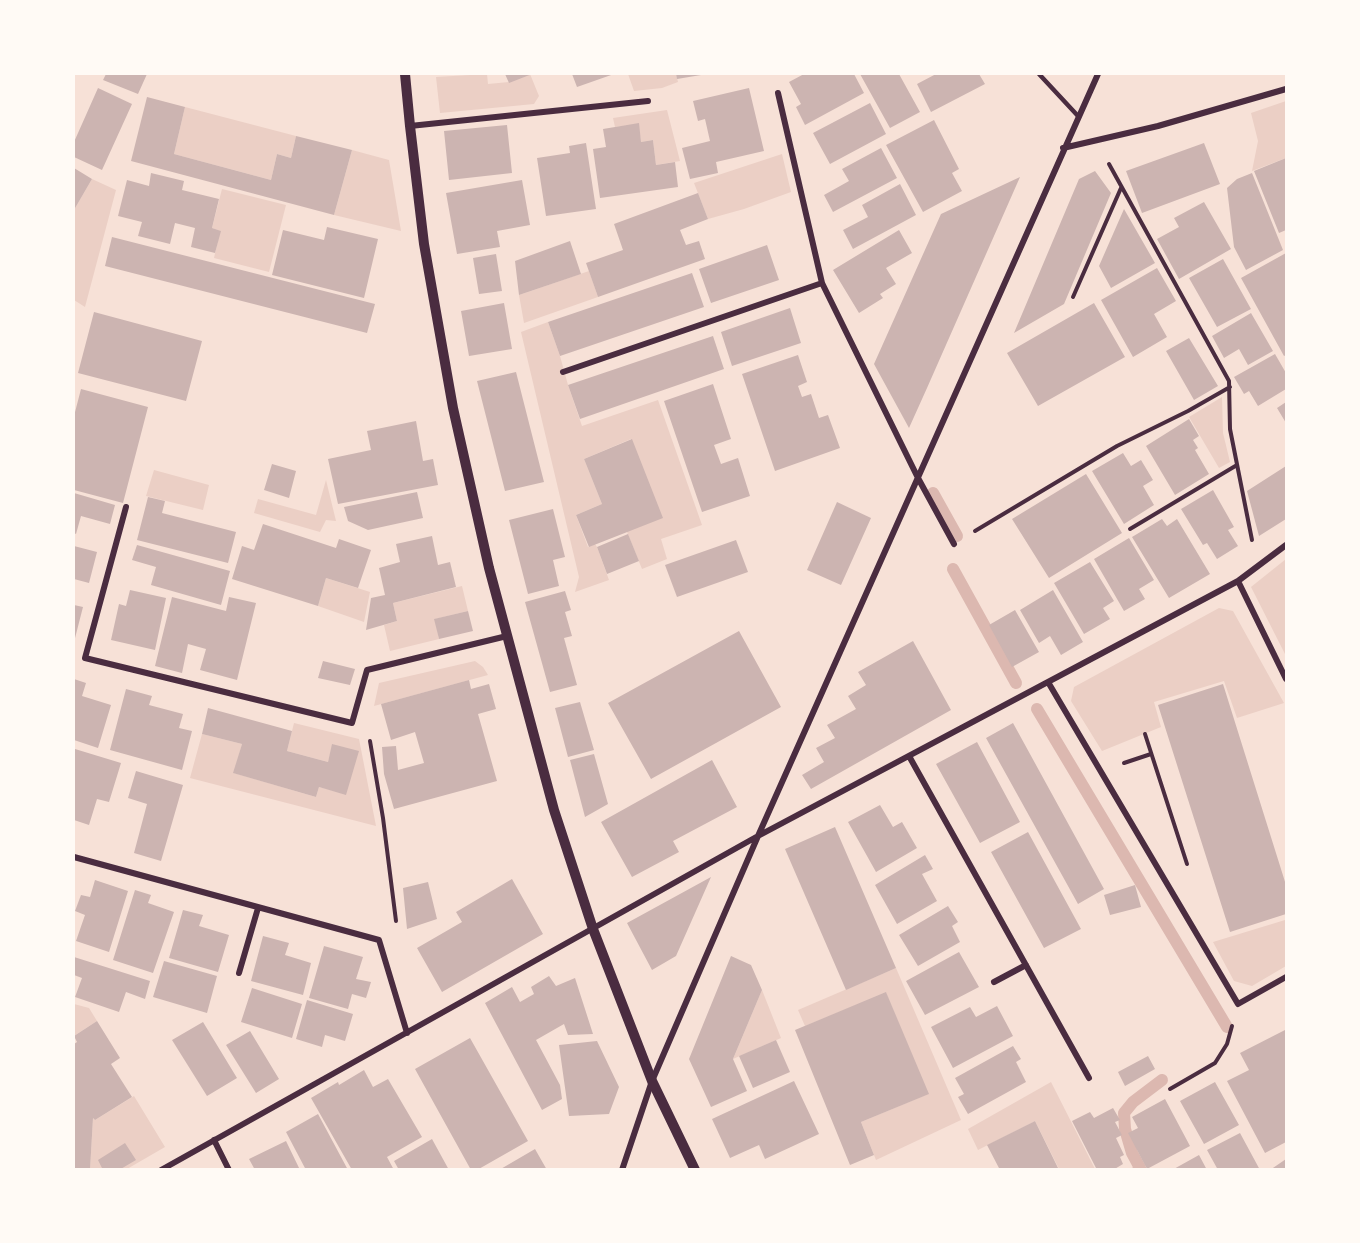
<!DOCTYPE html>
<html>
<head>
<meta charset="utf-8">
<style>
  body { margin:0 }
  #map { position:relative; width:1360px; height:1243px; overflow:hidden; background:#f7e1d7; font-family:Cabin,sans-serif }
  canvas { display:block }
  .frame { position:absolute; inset:0; border:75px solid #fffaf5; pointer-events:none }
</style>
</head>
<body>
<div id="map">
<canvas width="1360" height="1243"></canvas>
<div class="frame"></div>
</div>
<script>
const context = document.querySelector('canvas').getContext('2d');
context.lineJoin = 'round';
function fill(path, color) { context.fillStyle = color; context.fill(path, 'evenodd'); }
const shape = rows => new Path2D(rows.map(r => 'M' + r).join(''));
function stroke(path, color, width, dash) { context.strokeStyle = color; context.lineWidth = width; context.lineCap = dash ? 'butt' : 'round'; context.setLineDash(dash || []); context.stroke(path); }
fill(shape([
  [487,74,488,84,509,82,530,74,539,96,534,104,440,113,436,77],
  [628,74,676,74,678,82,662,88,634,91],
  [1286,101,1286,158,1252,171,1258,141,1251,113],
  [185,107,296,136,291,158,277,154,271,180,174,154],
  [667,110,680,161,656,165,653,140,641,142,638,124,615,127,613,118],
  [352,150,389,160,401,231,334,215],
  [782,154,791,192,744,209,708,219,694,183],
  [92,179,116,190,85,307,74,300,74,210],
  [222,189,286,205,269,272,214,258,220,231,212,228],
  [589,271,598,297,524,323,519,295],
  [548,322,560,356,568,385,582,426,658,400,702,525,661,539,667,559,642,569,627,532,631,439,584,459,602,504,576,515,588,547,595,544,597,547,609,580,575,592,579,577,521,332],
  [1222,397,1223,433,1230,462,1219,468,1189,417],
  [154,470,209,485,203,510,146,496],
  [326,480,336,521,326,520,320,532,254,513,258,499,316,515],
  [1286,559,1286,656,1251,587],
  [326,578,370,592,364,622,318,606],
  [462,586,468,611,435,619,439,639,390,651,384,625,397,621,393,603],
  [1219,608,1233,611,1284,703,1237,718,1224,681,1154,702,1161,727,1102,751,1071,701,1074,687],
  [475,661,483,667,488,675,374,706,379,683],
  [294,723,359,739,376,826,190,778,202,734,242,744,234,773,316,797,319,787,346,794,333,744,328,762,287,751],
  [1285,920,1286,923,1286,966,1252,986,1234,981,1213,942],
  [896,968,961,1120,876,1160,861,1122,928,1094,886,993,805,1026,798,1010],
  [762,990,781,1038,733,1059],
  [74,1004,89,1008,97,1021,74,1036],
  [1051,1082,1095,1169,1059,1169,1035,1121,978,1150,968,1129],
  [134,1096,165,1147,127,1169,90,1170,93,1118,95,1120]
]), '#ebcfc5');
stroke(shape([
  [933,493,957,536],
  [953,569,1016,683],
  [1037,709,1227,1027],
  [1138,1170,1140,1168,1132,1153,1125,1129,1124,1113,1133,1102,1162,1080]
]), '#dcb8b0', 12);
fill(shape([
  [106,74,147,74,138,94,103,80],
  [505,74,532,74,509,83],
  [572,74,614,74,577,87],
  [676,74,700,74,701,75,677,79],
  [804,74,854,74,864,93,805,125,796,107,801,104,789,82],
  [860,74,899,74,920,112,890,128],
  [936,74,979,74,985,84,931,112,917,84],
  [98,88,132,104,102,170,74,157,74,142],
  [749,88,764,151,716,162,718,173,690,179,682,148,710,141,705,119,698,121,693,101],
  [147,97,185,107,174,154,271,180,277,154,291,158,296,136,352,150,334,215,131,161],
  [870,103,886,134,830,164,813,133],
  [934,120,959,169,952,173,962,191,923,212,886,145],
  [639,123,641,142,653,140,656,165,675,162,678,187,600,198,593,149,606,147,603,129],
  [507,125,512,173,449,180,444,131],
  [586,143,596,209,546,216,537,158,570,153,569,146],
  [1204,143,1220,184,1142,213,1126,171],
  [881,148,897,178,833,212,824,195,849,181,842,169],
  [1286,158,1286,230,1279,233,1254,171],
  [74,168,92,179,74,210],
  [1095,171,1111,193,1064,304,1014,333,1079,179],
  [151,173,184,181,182,190,219,199,212,228,221,231,215,253,191,247,195,228,175,223,170,244,138,236,142,222,118,216,127,180,149,186],
  [1252,173,1283,250,1246,270,1234,247,1227,188,1237,179],
  [1020,177,927,388,909,428,874,364,941,214],
  [522,180,530,225,497,231,500,247,457,254,446,193],
  [900,184,916,215,853,249,843,230,868,217,862,205],
  [698,193,708,219,680,230,686,245,699,241,705,259,598,297,586,263,623,250,614,224],
  [1204,202,1231,249,1179,279,1157,239,1179,227,1174,218],
  [1124,209,1155,263,1111,288,1099,266],
  [327,227,378,239,364,298,272,275,283,230,324,240],
  [899,230,912,253,886,268,896,284,880,294,883,298,859,313,833,270],
  [112,237,375,304,367,333,105,266],
  [570,241,581,274,519,295,515,261],
  [767,245,779,280,711,303,699,269],
  [1286,253,1286,355,1284,356,1241,278],
  [496,254,502,291,479,294,473,258],
  [1223,259,1251,309,1217,327,1189,278],
  [1157,268,1176,301,1154,314,1167,337,1133,357,1101,300],
  [692,273,704,307,560,356,548,322],
  [504,303,512,349,469,356,461,311],
  [1094,303,1125,357,1038,406,1007,353],
  [790,308,801,343,732,366,721,332],
  [94,312,202,341,186,401,78,373],
  [1251,313,1273,351,1248,365,1239,349,1224,358,1212,336],
  [713,336,724,369,580,419,568,385],
  [1189,338,1218,386,1194,400,1166,351],
  [1275,354,1286,373,1286,389,1258,406,1249,391,1244,394,1234,377],
  [798,355,807,382,798,386,802,397,811,394,819,418,828,415,840,448,775,471,742,374],
  [516,372,544,482,505,491,477,381],
  [713,384,731,439,714,445,721,464,738,458,750,496,702,512,664,401],
  [81,389,148,407,123,503,74,490,74,416],
  [1286,402,1286,423,1277,408],
  [1189,419,1199,436,1193,440,1198,448,1195,450,1209,474,1175,495,1146,446],
  [416,421,423,461,433,459,438,485,338,504,328,459,371,450,367,431],
  [632,439,663,518,589,547,576,515,602,504,584,459],
  [1123,453,1131,466,1141,460,1153,480,1143,486,1154,505,1124,524,1092,471],
  [272,464,296,471,289,498,264,490],
  [1286,466,1286,519,1259,536,1247,491],
  [1086,474,1122,533,1049,578,1012,519],
  [1213,490,1234,527,1228,530,1238,546,1217,559,1207,543,1203,545,1181,509],
  [417,492,423,518,368,530,348,521,344,507],
  [74,493,115,505,110,524,81,516,76,534,74,533],
  [148,497,165,501,162,513,236,532,228,563,137,540],
  [837,502,871,518,841,585,807,570],
  [553,509,565,557,553,560,559,586,528,594,509,520],
  [1162,519,1167,526,1177,519,1210,574,1169,598,1132,537],
  [263,524,336,548,339,539,371,550,358,588,326,578,318,606,232,579,242,546,254,550],
  [628,534,639,561,607,574,597,547],
  [432,536,438,565,450,562,456,587,393,603,397,621,366,630,371,598,385,595,379,568,400,562,396,544],
  [1129,538,1154,580,1139,589,1145,599,1124,611,1094,559],
  [736,540,748,572,677,597,665,565],
  [137,545,230,571,221,605,151,585,156,567,132,560],
  [74,546,97,552,89,583,74,579],
  [1090,562,1114,601,1103,608,1110,619,1084,634,1054,583],
  [130,590,166,598,155,650,111,640,119,604,126,606],
  [1053,590,1083,642,1061,655,1050,636,1039,643,1020,610],
  [565,591,571,610,565,612,572,636,564,638,577,685,550,692,525,602],
  [172,597,226,611,229,597,256,603,237,680,200,670,206,649,188,644,182,673,155,666],
  [74,605,83,607,74,642],
  [1015,610,1039,652,1012,667,989,625],
  [468,611,473,631,439,639,434,619],
  [739,631,781,707,651,779,608,703],
  [913,641,951,710,811,789,802,775,824,762,816,748,835,738,827,725,856,709,848,696,866,685,858,672],
  [323,661,355,669,350,685,318,678],
  [74,679,86,683,82,696,111,705,98,748,74,740],
  [469,680,471,689,489,684,496,709,478,714,497,781,394,809,384,774,382,747,396,746,398,770,424,763,415,732,391,740,381,704],
  [1223,684,1286,885,1286,914,1230,932,1158,705],
  [126,689,152,696,149,705,183,714,179,728,192,731,182,770,110,750],
  [580,702,594,750,568,757,555,708],
  [208,708,292,731,287,751,328,762,332,744,359,751,346,795,319,787,316,797,233,773,242,744,202,734],
  [1013,723,1104,889,1078,904,986,738],
  [977,742,1020,822,980,843,936,764],
  [75,749,121,763,109,802,97,799,89,825,74,820,74,755],
  [594,754,608,804,585,817,570,760],
  [712,760,737,807,673,841,679,852,632,877,601,822],
  [136,771,183,785,161,861,134,853,147,804,128,798],
  [880,805,893,827,902,822,917,848,876,872,848,822],
  [835,827,896,968,846,990,785,849],
  [1028,832,1081,929,1044,948,991,852],
  [925,855,933,869,922,874,937,901,897,924,875,885],
  [711,877,676,956,652,970,627,923],
  [512,879,543,934,442,992,417,948,462,922,456,912],
  [95,880,128,891,109,952,76,941,85,915,75,911,81,895,90,897],
  [428,882,437,919,407,929,403,888],
  [1135,885,1141,907,1110,915,1104,895],
  [135,890,151,895,148,903,174,912,153,973,113,960],
  [948,906,958,922,952,926,960,942,918,966,899,935],
  [183,910,203,915,199,926,229,935,218,972,169,958],
  [263,936,289,943,285,955,311,963,303,995,251,981],
  [324,946,363,957,356,979,371,982,366,998,352,994,348,1009,309,998],
  [959,952,979,987,925,1015,906,981],
  [731,956,751,965,762,990,733,1059,747,1091,711,1107,689,1059],
  [74,957,150,981,145,999,126,992,119,1012,75,997,82,978,74,975],
  [164,961,217,976,207,1013,153,997],
  [549,976,556,986,575,978,593,1034,568,1035,564,1024,536,1040,560,1085,562,1099,542,1110,485,1003,512,987,520,1002,534,994,531,987],
  [252,988,302,1004,292,1038,241,1022],
  [886,992,929,1094,861,1122,874,1155,850,1165,795,1030],
  [307,1000,353,1014,345,1041,325,1035,322,1047,296,1039],
  [997,1006,1013,1036,953,1068,931,1027,970,1007,976,1017],
  [97,1021,120,1058,111,1064,132,1097,95,1120,93,1118,90,1170,74,1170,74,1044,77,1042,74,1036],
  [203,1022,237,1078,207,1096,172,1040],
  [1285,1030,1286,1032,1286,1142,1265,1153,1227,1081,1249,1070,1240,1053],
  [250,1031,279,1079,256,1093,226,1045],
  [470,1038,528,1141,477,1170,471,1170,415,1069],
  [776,1040,790,1072,753,1088,739,1056],
  [597,1041,619,1087,609,1114,569,1116,559,1045],
  [1013,1046,1021,1059,1016,1062,1026,1082,968,1114,958,1097,964,1094,955,1078],
  [1148,1056,1155,1069,1125,1086,1118,1072],
  [364,1070,373,1087,388,1079,422,1137,387,1157,394,1170,352,1170,311,1098,338,1082,339,1085],
  [794,1081,819,1134,765,1159,759,1145,730,1158,712,1119],
  [1215,1082,1239,1125,1204,1144,1180,1101],
  [1165,1099,1190,1146,1147,1169,1128,1133,1138,1128,1132,1117],
  [1113,1108,1120,1120,1115,1122,1122,1135,1116,1138,1124,1155,1120,1157,1123,1164,1113,1170,1097,1170,1072,1121,1090,1112,1094,1118],
  [318,1114,348,1170,306,1170,286,1132],
  [1035,1121,1059,1170,1000,1170,987,1145],
  [1240,1133,1260,1170,1218,1170,1207,1150],
  [432,1139,449,1170,399,1170,394,1161],
  [286,1141,300,1170,255,1170,249,1159],
  [125,1143,136,1160,119,1170,103,1170,98,1160],
  [535,1149,547,1170,499,1170],
  [1199,1155,1207,1170,1172,1170],
  [1286,1159,1286,1170,1270,1170]
]), '#ccb4b1');
stroke(shape([
  [1109,164,1229,381,1230,429,1252,540],
  [1073,297,1121,188],
  [1130,529,1237,465],
  [975,531,1117,446,1188,411,1230,387],
  [1145,734,1187,864],
  [370,741,383,818,396,921],
  [1124,763,1151,754],
  [1170,1089,1215,1063,1227,1044,1232,1026]
]), '#4a2c40', 4);
stroke(shape([
  [1039,74,1078,116]
]), '#4a2c40', 4.5);
stroke(shape([
  [778,93,822,283,918,478,954,544],
  [410,126,648,101],
  [1063,148,1158,126,1286,89],
  [563,372,822,283],
  [126,507,85,658,352,723,367,670,507,636],
  [1238,581,1286,679],
  [1048,682,1238,1004,1286,977],
  [909,756,1089,1078],
  [74,857,379,940,407,1033],
  [239,973,258,908],
  [994,982,1026,965],
  [214,1140,229,1170],
  [161,1170,758,836,1238,581,1286,545],
  [622,1170,652,1081,758,836,1098,74]
]), '#4a2c40', 6);
stroke(shape([
  [405,74,410,126,424,244,453,408,489,568,554,810,593,929,652,1081,695,1170]
]), '#4a2c40', 10);
</script>
</body>
</html>
